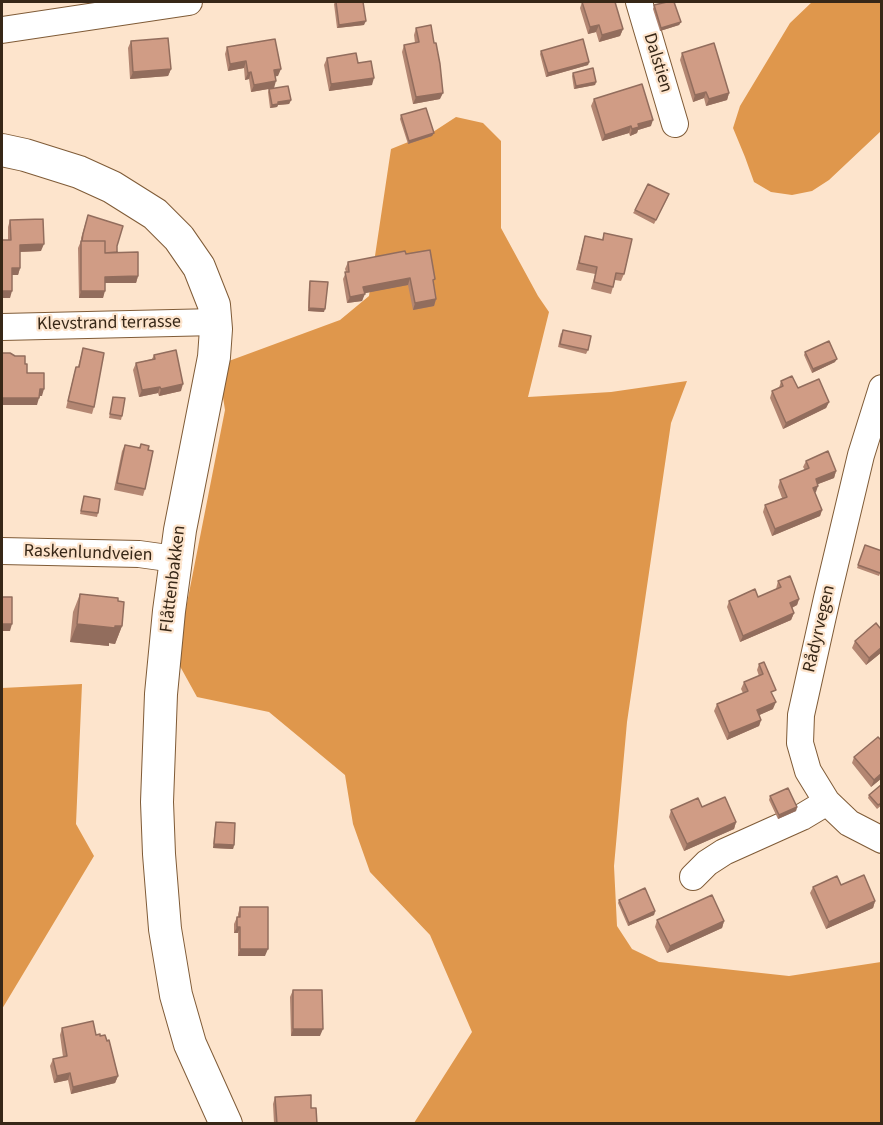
<!DOCTYPE html>
<html>
<head>
<meta charset="utf-8">
<style>
  body { margin:0 }
  #map { position:relative; width:883px; height:1125px; overflow:hidden; background:#fde4cc; font-family:"Source Sans 3",sans-serif }
  canvas { display:block }
  .frame { position:absolute; inset:0; border:3px solid #372717; pointer-events:none }
</style>
</head>
<body>
<div id="map">
<canvas width="883" height="1125"></canvas>
<div class="frame"></div>
</div>
<script>
const context = document.querySelector('canvas').getContext('2d');
context.lineJoin = 'round';
function fill(path, color) { context.fillStyle = color; context.fill(path, 'evenodd'); }
const shape = rows => new Path2D(rows.map(r => 'M' + r).join(''));
function stroke(path, color, width, dash) { context.strokeStyle = color; context.lineWidth = width; context.lineCap = dash ? 'butt' : 'round'; context.setLineDash(dash || []); context.stroke(path); }
function drawText(font, color, halo, rows, align = 'center') {
  context.font = font + ' "Source Sans 3",sans-serif'; context.lineWidth = 4.5; context.setLineDash([]); context.textBaseline = 'middle'; context.strokeStyle = halo; context.fillStyle = color; for (const [text, x, y, turn = 0] of rows) {
    context.save(); context.translate(x, y); context.rotate((+turn || 0) * Math.PI / 180); context.textAlign = isNaN(turn) ? turn : align; if (halo) context.strokeText(text, 0, 0); context.fillText(text, 0, 0); context.restore();
  }
}
fill(shape([
  [812,2,881,2,881,131,829,180,812,191,792,195,771,192,754,182,745,157,733,128,740,106,790,23],
  [456,117,483,123,501,141,501,228,538,296,549,312,528,397,611,392,687,381,671,423,627,722,614,866,617,926,632,949,659,962,789,976,881,962,881,1123,414,1123,472,1032,430,935,370,872,353,824,345,775,269,712,197,697,176,659,225,410,218,365,340,320,369,296,391,149,433,132],
  [82,684,76,824,94,856,2,1009,2,688]
]), '#df974c');
const minor = shape([
  [639,2,675,124],
  [2,30,189,2],
  [2,327,216,322],
  [882,388,861,455,827,598,801,715,800,743,808,771,827,802,849,823,882,840],
  [2,551,139,554,175,559],
  [693,877,707,863,724,852,802,817,827,802]
]);
const major = shape([
  [2,150,25,155,79,172,112,187,155,214,179,238,199,267,214,305,216,329,214,357,180,530,169,611,161,694,157,802,159,854,165,929,176,995,190,1044,226,1124]
]);
stroke(minor, '#7f5b37', 28);
stroke(major, '#7f5b37', 34);
stroke(minor, '#fff', 26);
stroke(major, '#fff', 32);
fill(shape([
  [335,2,364,25,337,28,334,4],
  [582,2,623,29,620,36,599,42,596,32,588,34,580,8],
  [654,5,681,22,679,25,660,31,653,9],
  [416,28,440,99,413,104,402,52,404,45,415,43,414,35],
  [131,41,171,69,168,76,130,79,128,48],
  [227,47,278,76,275,76,274,88,251,92,249,79,245,80,244,68,228,71,225,54],
  [541,51,589,62,588,65,546,77,540,54],
  [682,53,729,93,727,100,706,106,704,98,693,102,680,60],
  [327,58,372,85,329,91,324,65],
  [573,73,596,82,595,85,574,89,572,76],
  [269,89,291,100,289,104,278,105,277,107,270,108,268,92],
  [594,99,651,126,638,130,637,133,630,136,629,133,602,141,591,106],
  [401,115,434,133,432,136,408,144,400,119],
  [668,197,654,224,633,213,635,210],
  [88,215,117,246,117,252,138,276,136,283,105,283,103,298,79,298,78,248,81,241,81,238],
  [10,220,41,251,20,252,20,268,18,275,12,275,10,298,2,298,2,240,8,240,8,227],
  [604,233,624,274,621,281,615,280,611,294,591,289,595,274,576,270,585,236,602,240],
  [406,254,433,285,436,299,434,306,413,310,408,285,364,293,362,301,347,303,343,279,346,272,345,269,348,262],
  [310,281,324,312,308,311,309,285],
  [561,333,588,350,586,354,558,347],
  [83,348,94,407,92,414,66,408,74,374,76,367,78,367],
  [805,352,835,362,812,373,804,355],
  [154,355,181,391,159,396,158,393,139,397,133,370,136,363,152,359],
  [781,381,829,402,826,408,783,429,770,398,772,391,779,388],
  [113,397,122,416,121,420,109,418],
  [141,444,145,489,143,496,114,490,122,451,125,445,139,448],
  [806,461,836,471,834,478,818,484,815,493,822,510,820,516,772,536,763,512,765,505,782,498,778,487,780,480,805,470,803,467],
  [84,496,98,513,97,517,80,514],
  [865,545,882,569,879,576,857,568],
  [778,581,799,599,797,605,792,608,794,613,791,620,740,642,727,607,729,601,758,597,776,589],
  [80,594,118,601,122,626,115,644,109,643,109,646,70,642,73,612],
  [882,627,882,652,866,665,852,648,855,641],
  [759,664,773,697,773,709,759,715,761,720,759,726,727,740,714,711,717,704,743,693,741,689,744,682,759,676,757,670],
  [882,740,882,778,871,787,852,763,854,757],
  [882,784,882,805,877,809,868,798,869,795],
  [770,796,797,807,796,811,778,819,769,800],
  [702,807,736,822,734,829,684,851,669,817,671,810],
  [216,822,234,845,233,849,213,848,215,825],
  [841,885,875,901,873,908,826,929,810,893,813,887],
  [619,900,655,911,654,915,628,926,618,903],
  [240,907,265,956,238,956,238,933,234,933,234,924,237,917,238,917,238,914],
  [657,920,724,921,722,928,667,953,655,927],
  [293,990,320,1036,291,1036,290,997],
  [62,1028,96,1035,118,1076,115,1083,71,1094,68,1080,54,1083,50,1066,53,1059,63,1057,60,1035],
  [275,1097,311,1108,317,1124,274,1124,273,1104]
]), '#b38672');
fill(shape([
  [366,21,364,25,337,28,339,25],
  [681,22,679,25,660,31,661,28],
  [599,25,596,32,588,34,590,27],
  [623,29,620,36,599,42,602,35],
  [246,61,244,68,228,71,230,64],
  [589,62,588,65,546,77,548,73],
  [171,69,168,76,130,79,133,72],
  [281,69,278,76,272,77,274,70],
  [251,72,249,79,245,80,248,73],
  [374,78,372,85,329,91,331,84],
  [276,81,274,88,251,92,254,85],
  [596,82,595,85,574,89,576,86],
  [706,92,704,98,693,102,695,95],
  [443,93,440,99,413,104,416,97],
  [729,93,727,100,706,106,709,99],
  [291,100,289,104,278,105,277,107,270,108,272,105,278,102],
  [653,120,651,126,638,130,637,133,630,136,632,129,638,124],
  [631,126,629,133,602,141,605,135],
  [434,133,432,136,408,144,409,141],
  [44,244,41,251,17,252,20,245],
  [12,268,20,268,18,275,9,275],
  [138,276,136,283,103,283,105,277],
  [410,278,408,285,361,294,363,287],
  [2,291,12,291,10,298,2,298],
  [81,291,105,291,103,298,79,298],
  [365,294,362,301,347,303,350,297],
  [436,299,434,306,413,310,415,303],
  [309,308,325,309,324,312,308,311],
  [837,359,835,362,812,373,813,369],
  [183,384,181,391,159,396,161,389],
  [160,387,158,393,139,397,142,390],
  [40,389,44,389,42,396,37,396],
  [2,398,39,398,37,405,2,405],
  [829,402,826,408,783,429,786,423],
  [836,471,834,478,813,486,816,479],
  [818,486,816,492,811,495,813,488],
  [822,510,820,516,772,536,775,529],
  [799,599,797,605,787,610,790,603],
  [794,613,791,620,740,642,743,636],
  [2,624,12,624,10,631,2,631],
  [77,624,115,626,122,626,115,644,109,643,109,646,70,642],
  [882,647,882,652,866,665,869,658],
  [776,702,773,709,755,717,757,710],
  [761,720,759,726,727,740,729,733],
  [882,773,882,778,871,787,874,780],
  [797,807,796,811,778,819,779,815],
  [736,822,734,829,684,851,687,844],
  [214,844,234,845,233,849,213,848],
  [875,901,873,908,826,929,829,922],
  [655,911,654,915,628,926,629,923],
  [724,921,722,928,667,953,670,946],
  [237,927,240,927,238,933,234,933],
  [240,949,268,949,265,956,238,956],
  [293,1029,323,1029,320,1036,291,1036],
  [70,1073,68,1080,54,1083,57,1076],
  [118,1076,115,1083,71,1094,73,1087]
]), '#926d5d');
const building = shape([
  [336,2,363,2,366,21,339,25,336,2],
  [582,2,615,2,623,29,602,35,599,25,590,27,582,2],
  [667,2,674,2,681,22,661,28,654,5,667,2],
  [431,25,434,43,436,43,440,64,443,93,416,97,404,45,419,42,416,28,431,25],
  [168,38,171,69,133,72,131,41,168,38],
  [275,39,281,69,274,70,276,81,254,85,251,72,248,73,246,61,230,64,227,47,275,39],
  [583,39,589,62,548,73,541,51,583,39],
  [714,43,729,93,709,99,706,92,695,95,682,53,714,43],
  [356,53,358,63,371,61,374,78,331,84,327,58,356,53],
  [593,68,596,82,576,86,573,73,593,68],
  [642,84,653,120,638,124,639,127,632,129,631,126,605,135,594,99,642,84],
  [288,86,291,100,278,102,278,104,272,105,269,89,288,86],
  [426,108,434,133,409,141,401,115,426,108],
  [648,184,669,194,656,220,635,210,648,184],
  [88,215,123,226,117,246,117,252,105,253,105,241,82,241,83,234,88,215],
  [43,219,44,244,20,245,20,268,12,268,12,291,2,291,2,240,11,240,10,220,43,219],
  [604,233,632,239,624,274,616,273,613,287,594,282,597,267,579,263,585,236,603,240,604,233],
  [81,241,105,241,105,253,138,252,138,276,105,277,105,291,81,291,81,241],
  [430,250,435,279,433,280,436,299,415,303,410,278,363,287,365,294,350,297,345,272,349,272,348,262,405,251,406,254,430,250],
  [310,281,328,282,325,309,309,308,310,281],
  [563,330,591,336,588,350,560,344,563,330],
  [829,341,837,359,813,369,805,352,829,341],
  [83,348,104,353,94,407,68,401,76,367,79,367,83,348],
  [176,350,183,384,161,389,160,387,142,390,136,363,155,359,154,355,176,350],
  [2,353,10,353,15,356,25,356,25,364,27,364,27,373,44,373,44,389,40,389,39,398,2,398,2,353],
  [792,376,798,388,819,379,829,402,786,423,772,391,783,386,781,381,792,376],
  [113,397,125,398,122,416,110,414,113,397],
  [141,444,149,446,148,450,153,451,145,489,117,483,125,445,140,448,141,444],
  [828,451,836,471,816,479,818,486,813,488,822,510,775,529,765,505,787,497,780,480,809,468,806,461,828,451],
  [84,496,100,499,98,513,81,511,84,496],
  [865,545,882,551,882,569,880,573,858,565,865,545],
  [790,576,799,599,790,603,794,613,743,636,729,601,755,589,758,597,781,587,778,581,790,576],
  [80,594,118,598,118,601,124,602,122,626,115,626,115,628,77,624,80,594],
  [2,597,12,597,12,624,2,624,2,597],
  [876,623,880,628,882,627,882,647,869,658,855,641,876,623],
  [764,662,776,690,771,692,776,702,757,710,761,720,729,733,717,704,748,691,744,682,763,674,759,664,764,662],
  [878,737,881,740,882,740,882,773,874,780,854,757,878,737],
  [882,784,882,803,878,805,869,795,882,784],
  [788,788,797,807,779,815,770,796,788,788],
  [725,797,736,822,687,844,671,810,698,798,702,807,725,797],
  [216,822,235,823,234,845,214,844,216,822],
  [864,875,875,901,829,922,813,887,837,876,841,885,864,875],
  [645,888,655,911,629,923,619,900,645,888],
  [712,895,724,921,670,946,657,920,712,895],
  [240,907,268,907,268,949,240,949,240,927,237,927,237,917,240,917,240,907],
  [293,990,322,990,323,1029,293,1029,293,990],
  [93,1021,96,1035,100,1034,100,1036,105,1035,107,1041,109,1040,118,1076,73,1087,70,1073,57,1076,53,1059,67,1056,62,1028,93,1021],
  [311,1095,311,1108,316,1108,317,1124,277,1124,275,1097,311,1095]
]);
fill(building, '#d09c85');
stroke(building, '#926d5d', 1.5);
drawText('18px', '#372717', '#fde4cc', [
  ["Dalstien",657,63,73],
  ["Klevstrand terrasse",109,324,-1],
  ["Raskenlundveien",88,554,2],
  ["Flåttenbakken",174,579,-83],
  ["Rådyrvegen",820,629,-77]
]);
</script>
</body>
</html>
